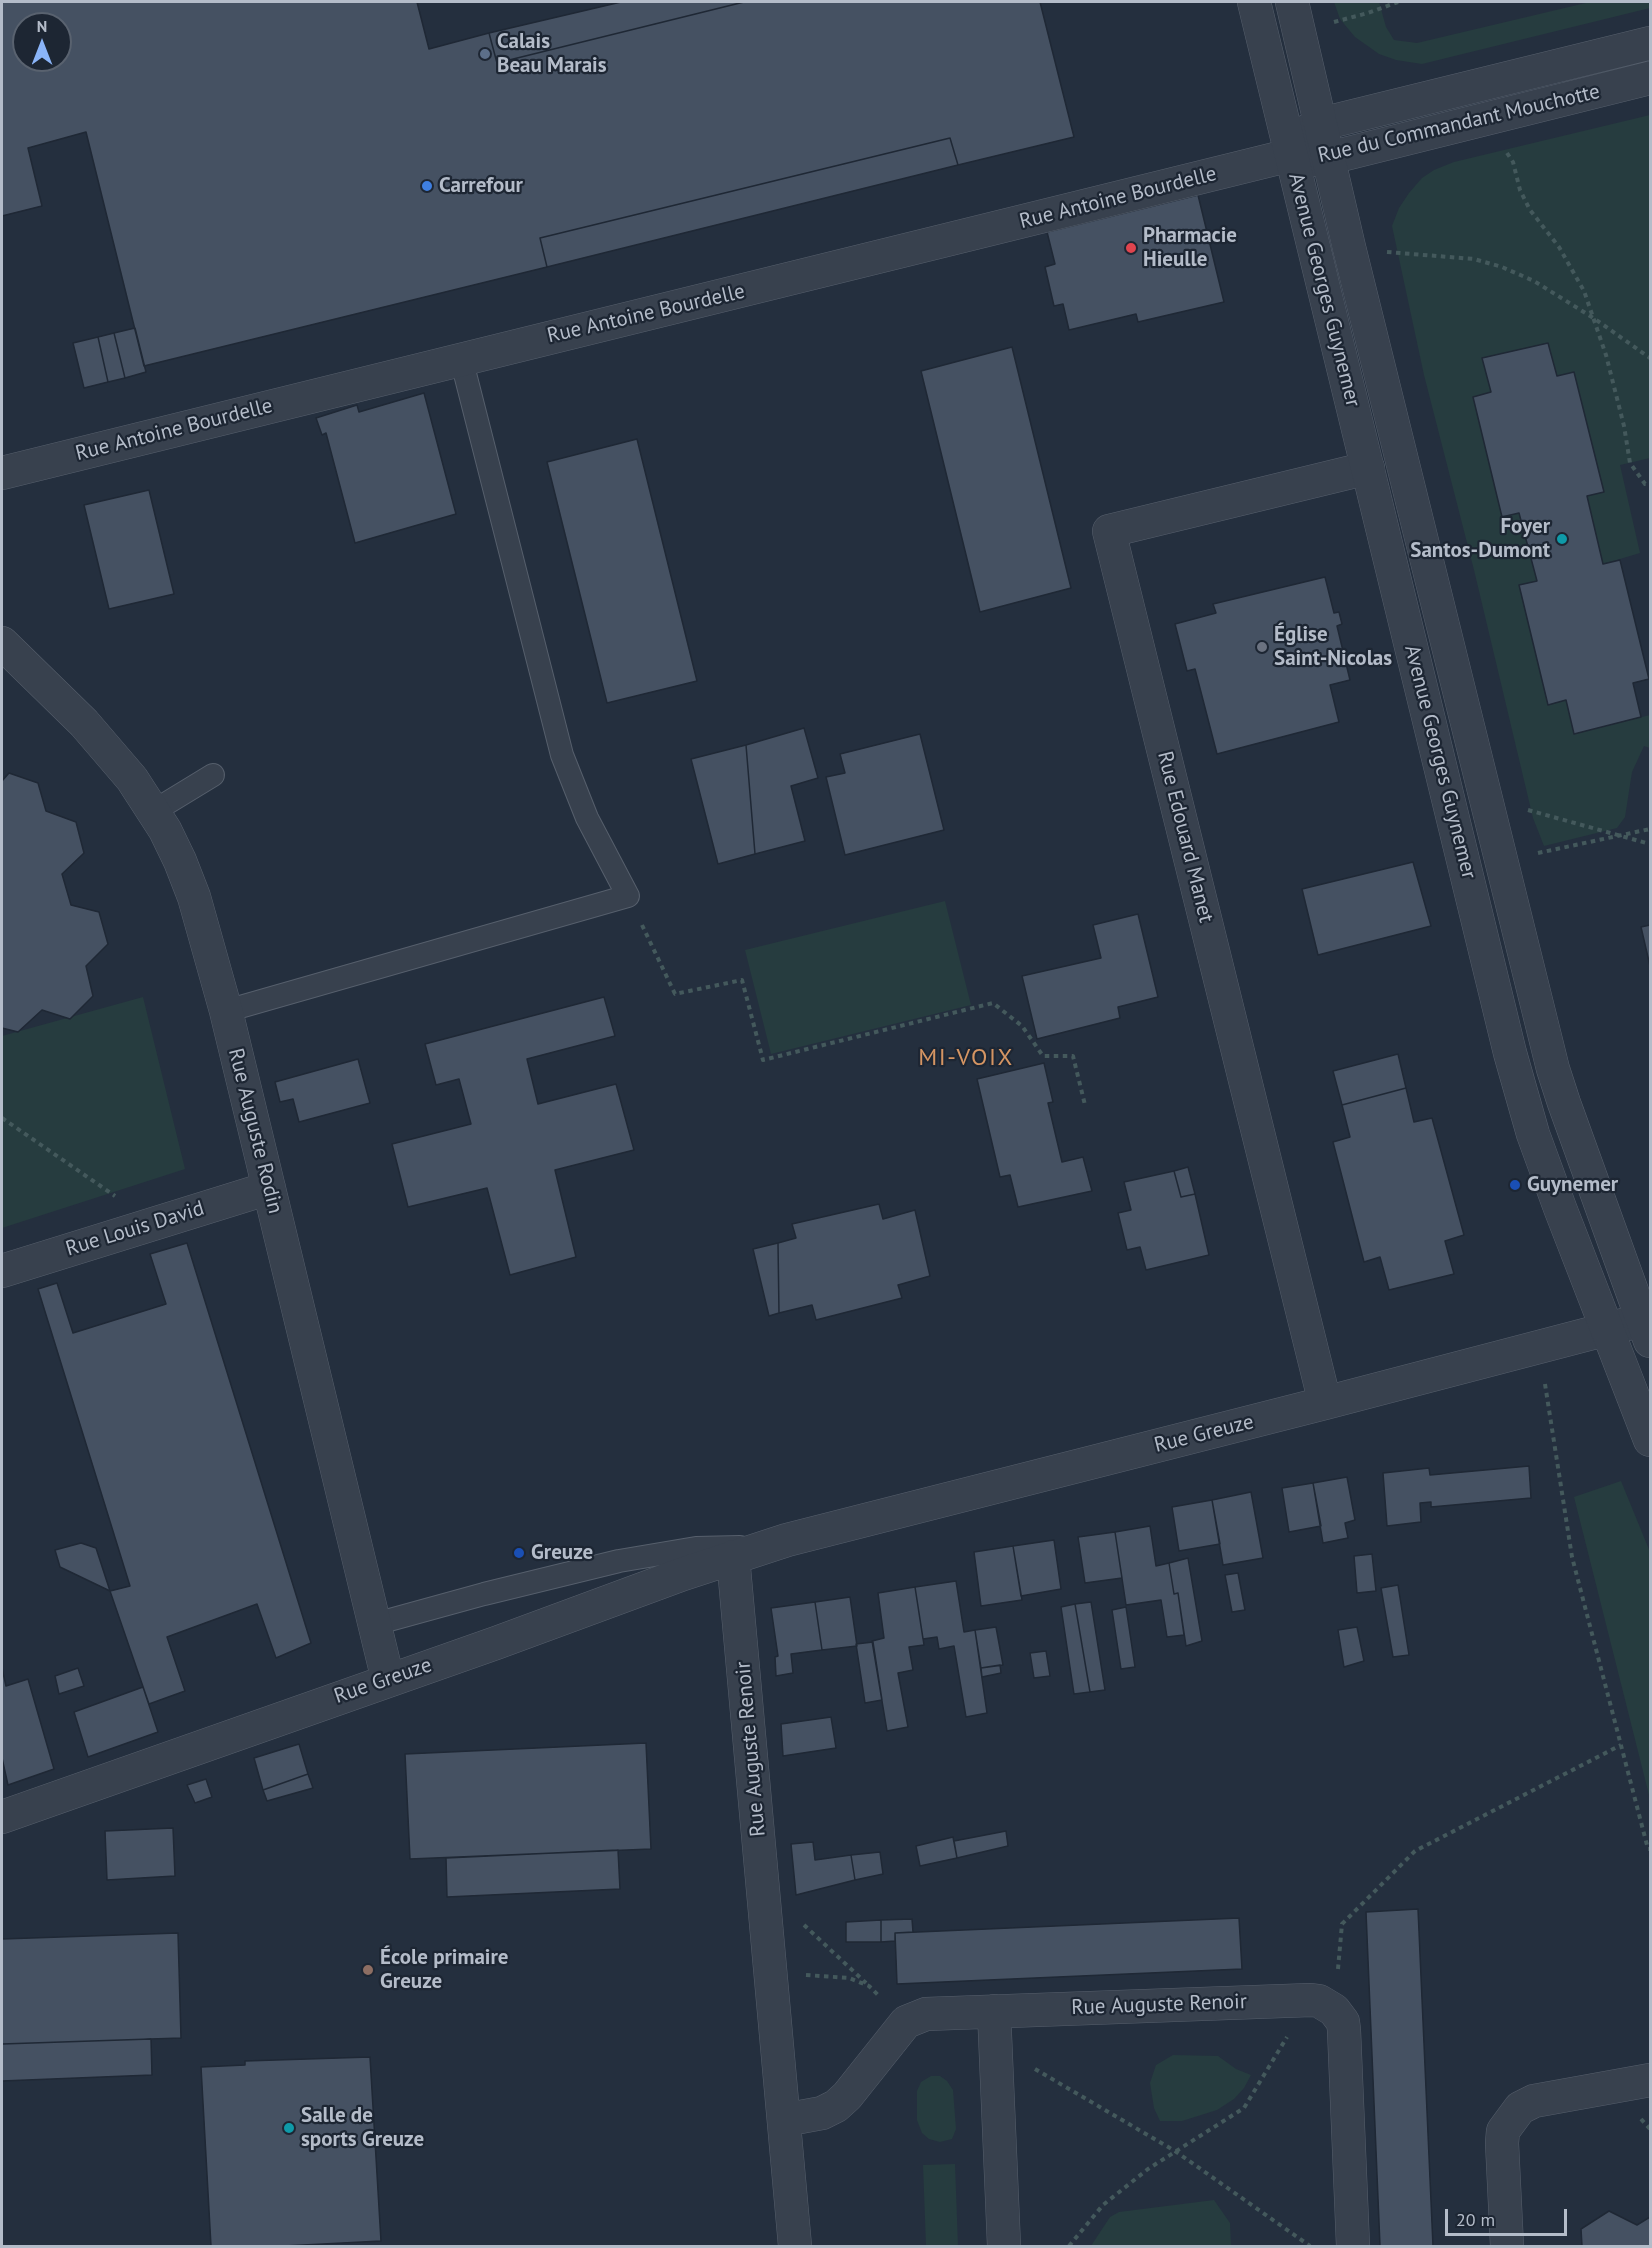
<!DOCTYPE html>
<html>
<head>
<meta charset="utf-8">
<style>
  body { margin:0 }
  #map { position:relative; width:1652px; height:2248px; overflow:hidden; background:#242f3e; font-family:"PT Sans",sans-serif }
  canvas { display:block }
  .frame { position:absolute; inset:0; border:3px solid #b4bcc9; pointer-events:none }
  .north { position:absolute; left:12px; top:12px; width:60px; height:60px; box-sizing:border-box; background:#1d2633; border:2px solid #59626f; border-radius:50%; rotate:0deg; font-size:16px; font-weight:700; line-height:24px; text-align:center; color:#b4bcc9 }
  .north::after { content:''; display:block; margin:auto; width:21px; height:27px; background:#8ab4f8; clip-path:polygon(50% 0,100% 100%,50% 72%,0 100%) }
  .scale { position:absolute; left:1445px; top:2209px; width:122px; height:27px; box-sizing:border-box; border:3px solid #b4bcc9; border-top:0; padding-left:8px; font-size:18px; line-height:21px; white-space:nowrap; color:#b4bcc9; -webkit-text-stroke:4px #1d2633; paint-order:stroke }
</style>
</head>
<body>
<div id="map">
<canvas width="1652" height="2248"></canvas>
<div class="frame"></div>
<div class="north">N</div>
<div class="scale">20 m</div>
</div>
<script>
const context = document.querySelector('canvas').getContext('2d');
context.lineJoin = 'round';
function fill(path, color) { context.fillStyle = color; context.fill(path, 'evenodd'); }
const shape = rows => new Path2D(rows.map(r => 'M' + r).join(''));
function stroke(path, color, width, dash) { context.strokeStyle = color; context.lineWidth = width; context.lineCap = dash ? 'butt' : 'round'; context.setLineDash(dash || []); context.stroke(path); }
function drawText(font, color, halo, rows, align = 'center') {
  context.font = font + ' "PT Sans",sans-serif'; context.lineWidth = 4.5; context.setLineDash([]); context.textBaseline = 'middle'; context.strokeStyle = halo; context.fillStyle = color; for (const [text, x, y, turn = 0] of rows) {
    context.save(); context.translate(x, y); context.rotate((+turn || 0) * Math.PI / 180); context.textAlign = isNaN(turn) ? turn : align; if (halo) context.strokeText(text, 0, 0); context.fillText(text, 0, 0); context.restore();
  }
}
fill(shape([
  [1334,2,1379,2,1386,27,1394,40,1417,43,1590,2,1650,2,1650,8,1422,64,1396,60,1379,54,1355,37,1340,19],
  [1650,115,1650,458,1620,465,1640,553,1603,564,1587,496,1604,491,1574,373,1557,376,1548,343,1483,358,1491,392,1473,397,1502,517,1519,513,1537,581,1519,586,1548,705,1566,700,1574,734,1650,715,1650,748,1644,746,1632,772,1625,817,1617,828,1544,846,1533,818,1474,570,1424,375,1392,226,1399,208,1409,193,1422,178,1434,170,1454,162],
  [945,901,971,1005,771,1054,745,950],
  [143,997,185,1169,2,1228,2,1036],
  [1621,1481,1650,1552,1650,1799,1574,1497],
  [1173,2055,1218,2056,1236,2069,1251,2075,1244,2088,1234,2099,1217,2110,1182,2121,1160,2121,1154,2108,1150,2083,1156,2065],
  [931,2076,940,2076,947,2081,953,2090,956,2129,952,2139,940,2142,929,2139,922,2133,917,2120,917,2091,921,2082],
  [955,2164,958,2246,926,2246,923,2165],
  [1214,2200,1230,2223,1231,2246,1091,2246,1110,2217,1119,2212]
]), '#263c3f');
const building = shape([
  [2,2,417,2,429,49,489,33,497,63,744,2,1040,2,1074,137,958,165,950,138,540,238,547,267,144,366,86,132,28,148,42,206,2,216,2,2],
  [24,24,60,24,60,60,24,60,24,24],
  [621,2,744,2,497,63,489,33,621,2],
  [950,138,958,165,547,267,540,238,950,138],
  [1198,195,1224,302,1138,322,1136,314,1069,330,1063,304,1054,306,1045,267,1055,264,1047,232,1198,195],
  [135,328,146,372,125,378,114,333,135,328],
  [114,333,125,378,108,382,98,337,114,333],
  [98,337,108,382,84,388,73,343,98,337],
  [1548,343,1557,376,1574,372,1604,492,1587,496,1603,564,1620,560,1649,679,1633,683,1641,717,1574,734,1566,700,1548,705,1519,585,1537,581,1519,513,1502,517,1473,397,1491,392,1482,358,1548,343],
  [1012,347,1071,588,980,612,921,371,1012,347],
  [424,393,456,514,355,543,326,433,322,435,316,418,357,405,359,412,424,393],
  [637,439,697,681,607,703,547,462,637,439],
  [149,490,174,594,109,609,84,505,149,490],
  [1325,577,1334,613,1339,612,1342,624,1337,626,1350,680,1330,685,1339,722,1217,754,1195,669,1187,671,1175,624,1216,613,1213,604,1325,577],
  [804,728,818,778,791,786,805,841,755,854,746,745,804,728],
  [920,734,944,830,845,855,826,777,845,773,840,754,920,734],
  [746,745,755,854,718,864,691,759,746,745],
  [9,773,38,783,46,811,76,822,84,853,62,874,71,905,99,912,108,944,86,966,93,996,70,1019,42,1010,18,1032,2,1028,2,781,9,773],
  [1413,862,1431,926,1318,955,1302,889,1413,862],
  [1138,914,1158,997,1118,1007,1120,1018,1037,1039,1022,976,1101,958,1093,925,1138,914],
  [1650,925,1650,966,1641,927,1650,925],
  [604,997,615,1036,527,1059,538,1104,616,1084,634,1150,555,1170,576,1257,510,1275,487,1188,408,1207,392,1144,471,1124,459,1079,436,1085,425,1044,604,997],
  [1398,1054,1406,1088,1342,1105,1333,1071,1398,1054],
  [358,1059,370,1103,299,1122,293,1099,280,1102,275,1082,358,1059],
  [1044,1063,1053,1102,1048,1103,1062,1162,1083,1157,1092,1191,1018,1207,1010,1175,1000,1177,977,1079,1044,1063],
  [1406,1088,1414,1122,1432,1118,1464,1235,1445,1241,1454,1274,1389,1290,1380,1257,1364,1262,1333,1142,1350,1137,1342,1105,1406,1088],
  [1188,1167,1195,1194,1181,1197,1174,1171,1188,1167],
  [1174,1171,1181,1197,1195,1194,1209,1255,1146,1270,1140,1247,1127,1250,1118,1213,1131,1210,1124,1182,1174,1171],
  [879,1204,883,1219,915,1210,930,1276,898,1285,902,1298,816,1320,812,1305,779,1313,778,1243,796,1238,792,1224,879,1204],
  [187,1243,311,1643,276,1658,257,1604,167,1637,185,1691,149,1704,110,1591,130,1586,38,1289,57,1283,73,1333,166,1304,150,1254,187,1243],
  [778,1243,779,1313,769,1316,753,1249,778,1243],
  [1529,1466,1531,1498,1431,1507,1431,1502,1420,1503,1421,1522,1387,1526,1383,1473,1429,1468,1430,1475,1529,1466],
  [1347,1477,1355,1520,1345,1523,1348,1538,1323,1543,1313,1483,1347,1477],
  [1313,1483,1321,1526,1289,1532,1282,1488,1313,1483],
  [1251,1492,1263,1558,1223,1565,1212,1500,1251,1492],
  [1212,1500,1220,1544,1179,1551,1172,1507,1212,1500],
  [1150,1526,1156,1566,1169,1563,1174,1594,1178,1593,1184,1635,1167,1637,1161,1600,1126,1605,1115,1532,1150,1526],
  [1115,1532,1122,1578,1085,1583,1078,1537,1115,1532],
  [1054,1540,1061,1589,1021,1596,1013,1546,1054,1540],
  [81,1543,96,1548,110,1591,60,1567,55,1550,81,1543],
  [1013,1546,1022,1600,981,1606,974,1552,1013,1546],
  [1372,1554,1376,1591,1357,1593,1354,1556,1372,1554],
  [1188,1558,1202,1641,1186,1646,1178,1593,1174,1594,1169,1563,1188,1558],
  [1238,1573,1245,1610,1232,1612,1225,1575,1238,1573],
  [956,1581,964,1632,975,1630,987,1713,966,1717,954,1646,939,1649,937,1637,923,1639,915,1587,956,1581],
  [1398,1585,1409,1655,1393,1657,1381,1588,1398,1585],
  [915,1587,924,1645,909,1647,913,1670,898,1673,908,1727,887,1731,872,1641,884,1638,878,1593,915,1587],
  [850,1597,857,1646,822,1650,815,1602,850,1597],
  [815,1602,822,1650,791,1654,793,1673,776,1676,775,1657,778,1656,771,1608,815,1602],
  [1091,1602,1105,1690,1090,1692,1075,1604,1091,1602],
  [1075,1604,1090,1692,1074,1694,1061,1607,1075,1604],
  [1126,1607,1135,1667,1121,1669,1112,1610,1126,1607],
  [996,1627,1003,1665,981,1668,975,1630,996,1627],
  [1357,1627,1364,1661,1344,1667,1338,1630,1357,1627],
  [873,1642,882,1700,865,1703,856,1644,873,1642],
  [1046,1651,1050,1676,1034,1678,1030,1653,1046,1651],
  [1000,1665,1001,1673,982,1677,981,1668,1000,1665],
  [2,1668,6,1686,28,1679,54,1769,8,1785,2,1758,2,1668],
  [78,1668,84,1686,59,1694,55,1676,78,1668],
  [143,1687,158,1732,88,1757,74,1712,143,1687],
  [831,1717,836,1748,783,1756,781,1724,831,1717],
  [646,1743,651,1849,410,1859,405,1754,646,1743],
  [299,1744,308,1774,263,1790,254,1758,299,1744],
  [308,1774,313,1788,267,1801,263,1790,308,1774],
  [206,1779,212,1797,195,1803,187,1785,206,1779],
  [173,1828,175,1876,107,1880,105,1831,173,1828],
  [1006,1831,1008,1846,957,1858,954,1841,1006,1831],
  [953,1837,957,1858,920,1866,916,1846,953,1837],
  [813,1842,815,1860,851,1855,855,1880,796,1895,791,1844,813,1842],
  [618,1850,620,1889,447,1897,446,1858,618,1850],
  [880,1852,883,1874,855,1880,851,1855,880,1852],
  [1418,1909,1433,2246,1380,2246,1366,1912,1418,1909],
  [1239,1918,1242,1969,897,1984,895,1933,1239,1918],
  [912,1919,913,1932,895,1933,895,1941,881,1942,881,1920,912,1919],
  [881,1920,881,1942,846,1942,846,1922,881,1920],
  [178,1933,181,2038,2,2044,2,1939,178,1933],
  [151,2039,152,2075,2,2081,2,2044,151,2039],
  [370,2057,381,2241,284,2246,211,2246,201,2067,245,2065,245,2061,370,2057],
  [1609,2211,1637,2225,1650,2217,1650,2246,1582,2246,1581,2229,1609,2211]
]);
fill(building, '#455162');
stroke(building, '#1f2835', 1.5);
const service = shape([
  [154,811,213,775],
  [226,1011,628,896,587,818,562,755,461,358],
  [375,1624,484,1594,619,1561,696,1548,740,1547]
]);
const minor = shape([
  [1291,155,1307,131,1321,124,1650,43],
  [1301,158,1314,160,1329,158,1650,78],
  [2,473,1291,155],
  [2,643,84,723,132,779,165,830,180,861,194,897,226,1011,388,1680],
  [2,1271,269,1188],
  [1325,1403,1109,531,1368,468],
  [733,1557,795,2246],
  [2,1817,496,1643,683,1574,787,1540,1325,1403,1642,1320],
  [994,2011,1004,2246],
  [784,2120,822,2113,836,2106,847,2096,906,2022,926,2014,1311,2000,1319,2001,1334,2010,1343,2022,1344,2030,1353,2246],
  [1507,2246,1502,2143,1503,2131,1520,2108,1534,2101,1650,2080]
]);
const tertiary = shape([
  [1254,2,1510,1053,1533,1134,1560,1208,1650,1440],
  [1292,2,1349,247,1553,1069,1564,1103,1650,1341]
]);
stroke(service, '#565f6c', 24);
stroke(minor, '#565f6c', 34);
stroke(tertiary, '#565f6c', 34);
stroke(shape([
  [1334,22,1368,13,1398,2],
  [1507,153,1513,162,1520,190,1530,210,1559,247,1584,291,1606,355,1624,426,1630,463,1645,484,1650,484],
  [1387,252,1474,259,1502,267,1534,281,1595,319,1650,358],
  [1528,810,1650,844],
  [1538,853,1650,829],
  [642,925,675,994,742,980,763,1060,993,1003,1022,1026,1043,1056,1073,1056,1085,1105],
  [2,1118,115,1196],
  [1545,1384,1572,1557,1648,1849,1650,1849],
  [804,1925,866,1983],
  [1338,1969,1342,1924,1415,1851,1621,1745],
  [806,1975,849,1978,869,1986,880,1997],
  [1035,2069,1175,2151,1310,2246],
  [1641,2119,1650,2129],
  [1069,2246,1103,2205,1148,2169,1244,2108,1287,2037]
]), '#44595c', 4, [4.5, 4.5]);
stroke(service, '#38414e', 22);
stroke(minor, '#38414e', 33);
stroke(tertiary, '#38414e', 33);
for (const [x, y, r, color] of [
  [485,54,6,"#5c6f8a"],
  [427,186,6,"#3f7fe0"],
  [1131,248,6,"#e0444e"],
  [1562,539,6,"#0f9aa8"],
  [1262,647,6,"#6b7280"],
  [1515,1185,6,"#1a4fb4"],
  [519,1553,6,"#1a4fb4"],
  [368,1970,6,"#8d6e63"],
  [289,2128,6,"#0f9aa8"]
]) { const dot = new Path2D(); dot.arc(x, y, r, 0, 2 * Math.PI); context.fillStyle = color; context.fill(dot); stroke(dot, '#1d2633', 2); }
drawText('bold 21px', '#b4bcc9', '#1d2633', [
  ["Calais",497,42],
  ["Beau Marais",497,66],
  ["Carrefour",439,186],
  ["Pharmacie",1143,236],
  ["Hieulle",1143,260],
  ["Foyer",1550,527,"right"],
  ["Santos-Dumont",1550,551,"right"],
  ["Église",1274,635],
  ["Saint-Nicolas",1274,659],
  ["Guynemer",1527,1185],
  ["Greuze",531,1553],
  ["École primaire",380,1958],
  ["Greuze",380,1982],
  ["Salle de",301,2116],
  ["sports Greuze",301,2140]
], 'left');
drawText('21px', '#b4bcc9', '#1d2633', [
  ["Rue du Commandant Mouchotte",1459,124,-13],
  ["Rue Antoine Bourdelle",1118,198,-14],
  ["Avenue Georges Guynemer",1324,290,76],
  ["Rue Antoine Bourdelle",646,314,-13],
  ["Rue Antoine Bourdelle",174,430,-14],
  ["Avenue Georges Guynemer",1440,762,76],
  ["Rue Edouard Manet",1185,837,76],
  ["Rue Auguste Rodin",255,1131,76],
  ["Rue Louis David",135,1229,-17],
  ["Rue Greuze",1204,1434,-14],
  ["Rue Greuze",383,1681,-19],
  ["Rue Auguste Renoir",751,1749,-95],
  ["Rue Auguste Renoir",1159,2005,-2]
]);
context.letterSpacing = '1.5px';
drawText('24px', '#d59563', '#1d2633', [
  ["MI-VOIX",966,1058]
]);
context.letterSpacing = '0px';
</script>
</body>
</html>
